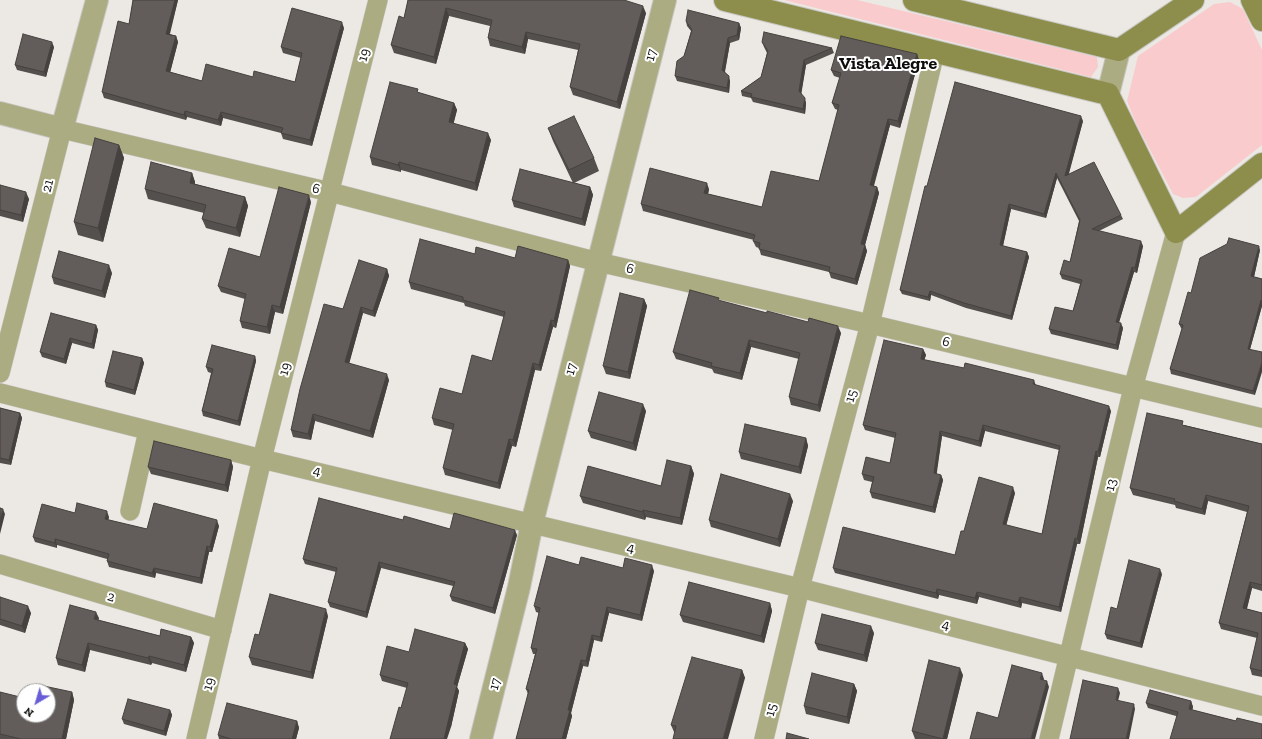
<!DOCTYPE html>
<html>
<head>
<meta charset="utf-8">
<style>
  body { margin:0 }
  #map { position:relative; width:1262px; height:739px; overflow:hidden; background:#ece9e4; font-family:"Zilla Slab",serif }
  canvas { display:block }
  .north { position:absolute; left:16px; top:683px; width:40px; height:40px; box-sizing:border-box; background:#fff; border:1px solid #9f9e9e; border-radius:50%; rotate:218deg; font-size:11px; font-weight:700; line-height:16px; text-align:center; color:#0e0d0c }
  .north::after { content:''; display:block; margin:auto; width:14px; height:18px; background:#685dd7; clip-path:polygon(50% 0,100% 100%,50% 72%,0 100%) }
</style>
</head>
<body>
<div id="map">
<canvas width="1262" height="739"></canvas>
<div class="north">N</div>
</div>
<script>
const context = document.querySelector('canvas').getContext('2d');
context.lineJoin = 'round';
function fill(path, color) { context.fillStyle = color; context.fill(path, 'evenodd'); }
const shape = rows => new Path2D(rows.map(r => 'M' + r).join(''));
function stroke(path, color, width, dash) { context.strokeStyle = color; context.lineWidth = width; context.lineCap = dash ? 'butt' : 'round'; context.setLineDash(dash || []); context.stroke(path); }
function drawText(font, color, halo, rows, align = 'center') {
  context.font = font + ' "Zilla Slab",serif'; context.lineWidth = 4; context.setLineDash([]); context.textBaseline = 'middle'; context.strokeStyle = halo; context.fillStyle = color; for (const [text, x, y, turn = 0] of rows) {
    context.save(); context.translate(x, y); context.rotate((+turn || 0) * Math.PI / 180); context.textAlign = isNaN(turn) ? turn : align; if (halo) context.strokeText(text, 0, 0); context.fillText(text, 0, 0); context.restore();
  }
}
fill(shape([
  [784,0,857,0,1097,57,1098,67,1091,77],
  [1230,2,1243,9,1262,50,1262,145,1196,197,1183,198,1173,194,1136,123,1127,101,1138,56,1214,4]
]), '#facbcd');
const minor = shape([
  [0,373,62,129,330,192,598,262,870,324,1262,418],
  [0,393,262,459,800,588,1262,706],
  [130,511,148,431],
  [0,564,222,630],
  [196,739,262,459,378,0],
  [764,739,800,588,870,324,935,52],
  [1049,739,1133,388,1176,232]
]);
const tertiary = shape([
  [1108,94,1119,50],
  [0,113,62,129,97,0],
  [481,739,519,587,532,523,665,0]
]);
const secondary = shape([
  [725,0,1108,94,1176,232,1262,164],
  [914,0,1119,50,1193,0],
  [1252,0,1262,20]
]);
stroke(minor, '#c8c6c1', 20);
stroke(tertiary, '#c8c6c1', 24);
stroke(secondary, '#c8c6c1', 24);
stroke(minor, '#abac82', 19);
stroke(tertiary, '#abac82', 22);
stroke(secondary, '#8d8e4c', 22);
fill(shape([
  [133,0,178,0,170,34,176,36,178,42,170,72,202,81,253,77,295,82,301,58,283,53,281,47,344,28,312,146,283,139,281,133,223,118,221,126,187,117,186,120,104,98,102,92,129,24],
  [408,0,646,13,620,109,573,95,570,87,578,50,528,39,525,54,490,46,488,38,490,26,449,16,436,64,394,53,391,45,404,18],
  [686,21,739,23,741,28,739,40,730,43,725,72,730,81,729,93,677,81,675,76,684,56,691,31,687,26],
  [762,42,832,48,834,53,806,65,801,93,806,103,805,114,753,102,751,98,742,96,741,91,761,77,767,53,764,47],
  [54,47,46,77,17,70,15,65],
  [917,54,919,60,900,128,890,125,874,186,877,187,879,193,865,245,867,251,857,285,831,278,829,272,761,255,759,248,756,247,753,241,754,240,643,211,641,204,709,189,708,194,762,207,819,181,838,110,835,109,832,103,840,78,834,76,831,70],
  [419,93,454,103,457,110,453,124,491,140,477,191,401,170,401,172,372,165,370,157],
  [1083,121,1068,175,1121,215,1123,219,1099,231,1143,246,1137,273,1134,272,1119,322,1123,328,1118,350,1051,334,1049,329,1073,311,1080,284,1062,279,1060,274,1070,262,1079,221,1057,178,1046,218,1011,209,1003,246,1027,252,1029,257,1012,320,966,308,931,295,930,301,902,294,900,290,927,186],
  [548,128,594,158,599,171,574,183,590,187,593,195,585,226,514,207,512,200,573,183,553,141],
  [119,145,124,158,103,242,78,235,74,222],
  [192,173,195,182,195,184,245,197,248,206,240,237,206,228,202,219,204,213,148,199,145,189],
  [0,185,29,199,23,222,0,216],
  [311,202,283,314,275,312,270,334,242,328,240,321,245,299,221,292,218,286,260,257],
  [1260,250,1254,277,1262,279,1262,306,1250,349,1255,395,1171,374,1170,369,1182,329,1181,328,1179,324],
  [475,254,515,258,568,260,570,266,556,328,553,327,541,371,535,370,516,447,512,446,500,489,445,475,443,468,453,430,434,425,432,418,462,394,492,361,504,317,465,306,464,303,411,289,409,282],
  [387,269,389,276,375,317,363,313,349,363,389,380,373,438,315,421,311,440,293,437,291,430,343,309],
  [112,273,105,298,54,284,52,277],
  [644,299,647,306,630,379,606,374,603,366],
  [720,301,841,333,820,412,791,405,789,397,799,359,751,347,742,380,714,373,712,369,676,359,673,352],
  [96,325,98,330,94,349,72,343,66,364,42,357,40,352],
  [923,349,926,355,924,360,1036,385,1111,411,1100,457,1098,457,1080,544,1077,544,1061,612,1022,603,1021,608,979,597,977,604,939,595,938,599,835,573,833,568,955,555,964,531,1015,493,1006,525,1042,534,1059,450,985,431,981,447,942,436,936,474,941,475,943,480,935,513,872,498,870,492,872,482,864,480,862,474,890,463,895,438,865,430,863,425],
  [255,356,256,361,240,426,203,416,202,411,211,373,208,372,206,367],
  [142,358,144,363,135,395,106,387,105,382],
  [0,408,20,413,22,418,11,465,0,463],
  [646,411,636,451,591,438,588,431],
  [1184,425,1262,444,1262,591,1252,588,1247,609,1262,613,1262,677,1252,675,1250,668,1257,638,1221,629,1219,623,1247,512,1208,501,1205,515,1176,508,1175,505,1133,495,1130,488],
  [806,438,808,446,801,474,741,459,739,452],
  [231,460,233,467,228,492,151,474,148,467],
  [691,466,694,474,682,525,646,517,645,520,583,503,580,496,661,486],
  [793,501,780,547,711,527,709,520],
  [75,513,109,517,108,520,147,529,219,526,212,552,209,552,202,584,156,573,155,578,109,567,107,561,107,559,57,545,57,548,35,542,33,537],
  [403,520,450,529,517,535,495,614,452,601,450,596,453,586,381,568,367,618,330,607,328,602,336,572,305,564,303,559],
  [623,568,654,571,642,621,609,613,602,642,594,640,588,667,583,666,571,713,572,716,566,739,516,739,528,694,526,689,535,654,533,654,531,648,539,613,536,612,534,606],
  [1162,574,1142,648,1107,639,1105,634],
  [0,597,31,613,25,633,0,625],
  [770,603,772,611,764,643,683,622,680,615],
  [328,616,313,679,252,665,249,657,259,635],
  [99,618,98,620,160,636,191,637,194,643,186,672,152,663,151,665,90,650,85,672,58,665,56,658],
  [874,633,867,662,818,650,815,643],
  [465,643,468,649,457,687,459,691,451,727,401,708,407,688,382,681,380,675,409,652],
  [742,670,745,678,675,733,674,732,671,725],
  [963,675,947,739,915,739,912,731],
  [854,684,857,691,849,724,806,714,804,706],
  [0,692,24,715,72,692,74,700,66,739,0,739],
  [1191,701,1193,707,1192,710,1236,721,1176,716,1148,708,1146,703],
  [170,710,172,715,166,736,124,724,122,719],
  [297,721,299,728,296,739,219,739,218,735]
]), '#54504d');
fill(shape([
  [175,0,178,0,168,39,166,34],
  [643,6,646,13,620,109,617,102],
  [446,8,449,16,436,64,434,57],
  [342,22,344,28,312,146,310,140],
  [739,23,741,28,739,40,737,35],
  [526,32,528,39,525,54,522,47],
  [176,36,178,42,169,77,166,71],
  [728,38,730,43,724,75,722,70],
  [52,42,54,47,46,77,44,72],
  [917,54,919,60,900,128,898,121],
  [804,60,806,65,801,96,799,91],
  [729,76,730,81,729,93,727,88],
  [805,98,806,103,805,114,803,109],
  [454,103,457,110,452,130,449,122],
  [185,111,187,117,186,120,184,115],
  [221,112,223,118,221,126,218,120],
  [1081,116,1083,121,1067,181,1065,176],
  [888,119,890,125,872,191,870,185],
  [488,133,491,140,477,191,475,183],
  [119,145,124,158,103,242,98,228],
  [399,162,401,170,401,172,398,165],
  [192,173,195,182,193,192,190,183],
  [1056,173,1057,178,1046,218,1044,214],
  [707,183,709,189,707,199,704,193],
  [590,187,593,195,585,226,582,219],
  [877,187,879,193,865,245,867,251,857,285,855,279,861,244],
  [26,192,29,199,23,222,21,215],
  [309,195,311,202,283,314,280,307],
  [245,197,248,206,240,237,236,228],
  [1009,204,1011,209,1002,250,1000,245],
  [1141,241,1143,246,1137,273,1135,268],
  [1259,246,1260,250,1253,281,1251,276],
  [1027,252,1029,257,1012,320,1011,316],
  [568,260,570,266,556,328,554,321],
  [109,265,112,273,105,298,102,291],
  [1132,267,1134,272,1118,326,1116,322],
  [387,269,389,276,375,317,373,311],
  [930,291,931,295,930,301,928,297],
  [644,299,647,306,630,379,628,372],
  [1261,300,1262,303,1262,306,1249,353,1248,349],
  [272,305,275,312,270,334,267,327],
  [361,307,363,313,348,368,345,362],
  [551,320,553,327,541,371,539,365],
  [1121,323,1123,328,1118,350,1116,345],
  [96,325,98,330,94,349,92,344],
  [838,326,841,333,820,412,818,405],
  [70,338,72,343,66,364,64,359],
  [749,340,751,347,742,380,740,373],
  [923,349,926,355,923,364,921,359],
  [255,356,256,361,240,426,238,421],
  [142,358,144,363,135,395,134,390],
  [1262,362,1262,372,1255,395,1253,391],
  [533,363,535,370,516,447,513,440],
  [387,374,389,380,373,438,370,431],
  [1034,380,1036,386,1033,384],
  [643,404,646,411,636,451,633,443],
  [1109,406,1111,411,1100,457,1098,452],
  [20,413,22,418,11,465,9,460],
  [313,414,315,421,311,440,308,434],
  [983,425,985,431,981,447,979,441],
  [940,431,942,436,936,479,934,473],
  [806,438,808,446,801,474,799,467],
  [509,439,512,446,500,489,498,483],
  [1096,451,1098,457,1080,544,1077,539],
  [231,460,233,467,228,492,225,485],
  [691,466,694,474,682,525,680,518],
  [941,475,943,480,935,513,933,507],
  [1013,487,1015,493,1005,530,1003,524],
  [790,494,793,501,780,547,778,539],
  [1206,495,1208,501,1205,515,1202,509],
  [3,509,5,514,0,534,0,521],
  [643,510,646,517,645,520,643,512],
  [107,511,109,517,107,525,105,519],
  [217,520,219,526,212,552,210,547],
  [515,530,517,535,495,614,493,608],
  [1075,538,1077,544,1061,612,1059,607],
  [55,539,57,545,57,548,55,543],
  [207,546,209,552,202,584,200,578],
  [379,562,381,568,367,618,366,612],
  [652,565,654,571,642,621,640,615],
  [154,568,156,573,155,578,152,573],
  [1160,569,1162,574,1142,648,1140,643],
  [1250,582,1252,588,1245,615,1243,608],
  [937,589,939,595,938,599,936,593],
  [977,592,979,597,977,604,975,598],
  [1020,597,1022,603,1021,608,1018,602],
  [770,603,772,611,764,643,761,636],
  [28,606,31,613,25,633,22,626],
  [607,607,609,613,602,642,600,637],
  [326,609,328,616,313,679,311,672],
  [96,612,99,618,97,626,94,619],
  [871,626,874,633,867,662,864,655],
  [592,635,594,640,588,667,586,661],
  [191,637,194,643,186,672,184,665],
  [88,643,90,650,85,672,82,665],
  [465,643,468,649,457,687,459,691,451,727,447,739,444,739,454,684],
  [149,656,152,663,151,665,148,658],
  [581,660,583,666,571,713,572,716,566,739,562,739,568,710],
  [960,668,963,675,947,739,943,739],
  [742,670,745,678,728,739,723,739],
  [1042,673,1044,679,1042,686,1040,679],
  [1047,681,1049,687,1035,739,1031,739],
  [854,684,857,691,849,724,847,717],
  [1118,688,1120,693,1117,705,1116,700],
  [72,692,74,700,66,739,62,739],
  [1191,701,1193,707,1191,715,1189,709],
  [1134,704,1135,709,1129,739,1126,739],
  [170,710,172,715,166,736,164,731],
  [297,721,299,728,296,739,292,739]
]), '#45413f');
const building = shape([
  [133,0,175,0,166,34,176,36,166,71,202,81,206,64,253,77,254,71,295,82,302,53,281,47,292,8,342,22,310,140,281,133,283,128,221,112,218,120,185,111,184,115,102,92,118,21,129,24,133,0],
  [408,0,624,0,643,6,617,102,570,87,580,44,526,32,522,47,488,38,492,20,446,8,434,57,391,45,399,16,404,18,408,0],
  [688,10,739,23,737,35,728,38,722,70,729,76,727,88,675,76,677,61,684,56,692,30,686,21,688,10],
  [764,32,832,48,804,60,799,91,805,98,803,109,751,97,752,94,741,91,761,77,768,51,762,42,764,32],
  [23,34,52,42,44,72,15,65,23,34],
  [841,36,917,54,898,121,888,119,870,185,877,187,861,244,865,245,855,279,829,272,830,267,759,249,760,243,753,241,755,235,641,204,650,168,707,183,704,193,762,207,771,171,819,181,839,105,832,103,841,73,831,70,841,36],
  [390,82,418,89,417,92,454,103,449,122,488,133,475,183,399,162,398,165,370,157,390,82],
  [955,82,1081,116,1065,176,1094,162,1121,215,1092,229,1141,241,1135,268,1132,267,1116,322,1121,323,1116,345,1049,329,1055,307,1073,311,1082,280,1060,274,1064,260,1070,262,1080,220,1056,173,1044,214,1009,204,1000,245,1027,252,1011,316,964,303,930,291,928,297,900,290,925,186,927,186,955,82],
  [574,116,594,158,569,170,548,128,574,116],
  [95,138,119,145,98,228,74,222,95,138],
  [151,162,192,173,190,183,245,197,236,228,202,219,206,205,145,189,151,162],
  [520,169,590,187,582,219,512,200,520,169],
  [0,185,26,192,21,215,0,210,0,185],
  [279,187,309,195,280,307,272,305,267,327,240,321,246,294,218,286,229,248,260,257,279,187],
  [1229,238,1259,246,1251,276,1262,279,1262,301,1261,300,1248,349,1262,352,1262,362,1253,391,1170,369,1183,325,1179,324,1188,292,1191,293,1200,258,1227,244,1229,238],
  [420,239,475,254,476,247,515,258,518,246,568,260,554,321,551,320,539,365,533,363,513,440,509,439,498,483,443,468,454,424,432,418,440,388,462,394,472,355,492,361,505,312,463,300,463,297,409,282,420,239],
  [59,251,109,265,102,291,52,277,59,251],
  [359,260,387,269,373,311,361,307,345,362,387,374,370,431,313,414,308,434,291,430,300,389,324,304,343,309,359,260],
  [690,290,719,298,718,300,767,313,767,311,808,322,809,318,838,326,818,405,789,397,800,353,749,340,740,373,711,366,712,363,673,352,690,290],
  [620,293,644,299,628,372,603,366,620,293],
  [51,313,96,325,92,344,70,338,64,359,40,352,51,313],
  [884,340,923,349,921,359,964,368,965,363,1034,380,1033,384,1109,406,1098,452,1096,451,1077,539,1075,538,1059,607,1020,597,1018,602,977,592,975,598,937,589,936,593,833,568,843,527,955,555,961,531,964,531,979,477,1013,487,1003,524,1042,534,1060,446,983,425,979,441,940,431,934,473,941,475,933,507,870,492,874,477,862,474,866,457,890,463,896,433,863,425,884,340],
  [212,345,255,356,238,421,202,411,213,369,206,367,212,345],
  [113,351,142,358,134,390,105,382,113,351],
  [599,392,643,404,633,443,588,431,599,392],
  [0,408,20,413,9,460,0,458,0,408],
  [1147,413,1183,421,1182,425,1262,444,1262,585,1250,582,1243,608,1262,613,1262,671,1250,668,1258,633,1219,623,1249,506,1206,495,1202,509,1174,501,1175,499,1130,488,1147,413],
  [745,424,806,438,799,467,739,452,745,424],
  [154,441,231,460,225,485,148,467,154,441],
  [667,460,691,466,680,518,643,510,643,512,580,496,588,466,661,486,667,460],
  [721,474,790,494,778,539,709,520,721,474],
  [319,498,403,520,404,516,450,529,454,513,515,530,493,608,450,596,455,582,379,562,366,612,328,602,337,568,303,559,319,498],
  [77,503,107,511,105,519,147,529,154,503,217,520,210,547,207,546,200,578,154,568,152,573,107,561,109,554,55,539,55,543,33,537,42,504,75,513,77,503],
  [0,508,3,509,0,521,0,508],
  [547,556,579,565,581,557,623,568,625,558,652,565,640,615,607,607,600,637,592,635,586,661,581,660,568,710,570,710,562,739,516,739,529,690,526,689,537,649,531,648,540,608,534,606,547,556],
  [1129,560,1160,569,1140,643,1105,634,1111,607,1117,609,1129,560],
  [689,582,770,603,761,636,680,615,689,582],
  [270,594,326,609,311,672,249,657,255,634,259,635,270,594],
  [0,597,28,606,22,626,0,619,0,597],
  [70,605,96,612,94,619,160,636,161,629,191,637,184,665,149,656,148,658,88,643,82,665,56,658,70,605],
  [822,614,871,626,864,655,815,643,822,614],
  [415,629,465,643,454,684,457,685,444,739,390,739,399,707,401,708,408,683,380,675,387,646,409,652,415,629],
  [692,657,742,670,723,739,673,739,676,726,671,725,692,657],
  [929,660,960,668,943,739,912,731,929,660],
  [1012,665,1042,673,1040,679,1047,681,1031,739,970,739,977,712,998,718,1012,665],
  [812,673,854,684,847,717,804,706,812,673],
  [1083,680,1118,688,1116,700,1134,704,1126,739,1070,739,1083,680],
  [39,685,72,692,62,739,21,739,0,734,0,692,24,698,24,715,48,715,48,691,38,691,39,685],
  [1150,690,1191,701,1189,709,1236,721,1237,718,1262,724,1262,739,1170,739,1178,712,1146,703,1150,690],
  [128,699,170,710,164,731,122,719,128,699],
  [227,703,297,721,292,739,231,739,218,735,227,703],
  [787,733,809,739,786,739,787,733]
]);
fill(building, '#625d5a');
stroke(building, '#45413f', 1);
drawText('14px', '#0e0d0c', '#fff', [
  ["19",364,55,-76],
  ["17",651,55,-76],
  ["21",48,186,-76],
  ["6",316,189,13],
  ["6",630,269,13],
  ["6",946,342,14],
  ["19",285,369,-76],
  ["17",571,369,-76],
  ["15",851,396,-75],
  ["4",317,471,13],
  ["13",1111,485,-77],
  ["4",631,548,14],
  ["2",111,597,17],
  ["4",946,625,14],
  ["19",209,684,-76],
  ["17",495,684,-76],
  ["15",771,710,-77]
]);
drawText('bold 18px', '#0e0d0c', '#fff', [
  ["Vista Alegre",888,64]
]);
</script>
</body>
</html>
